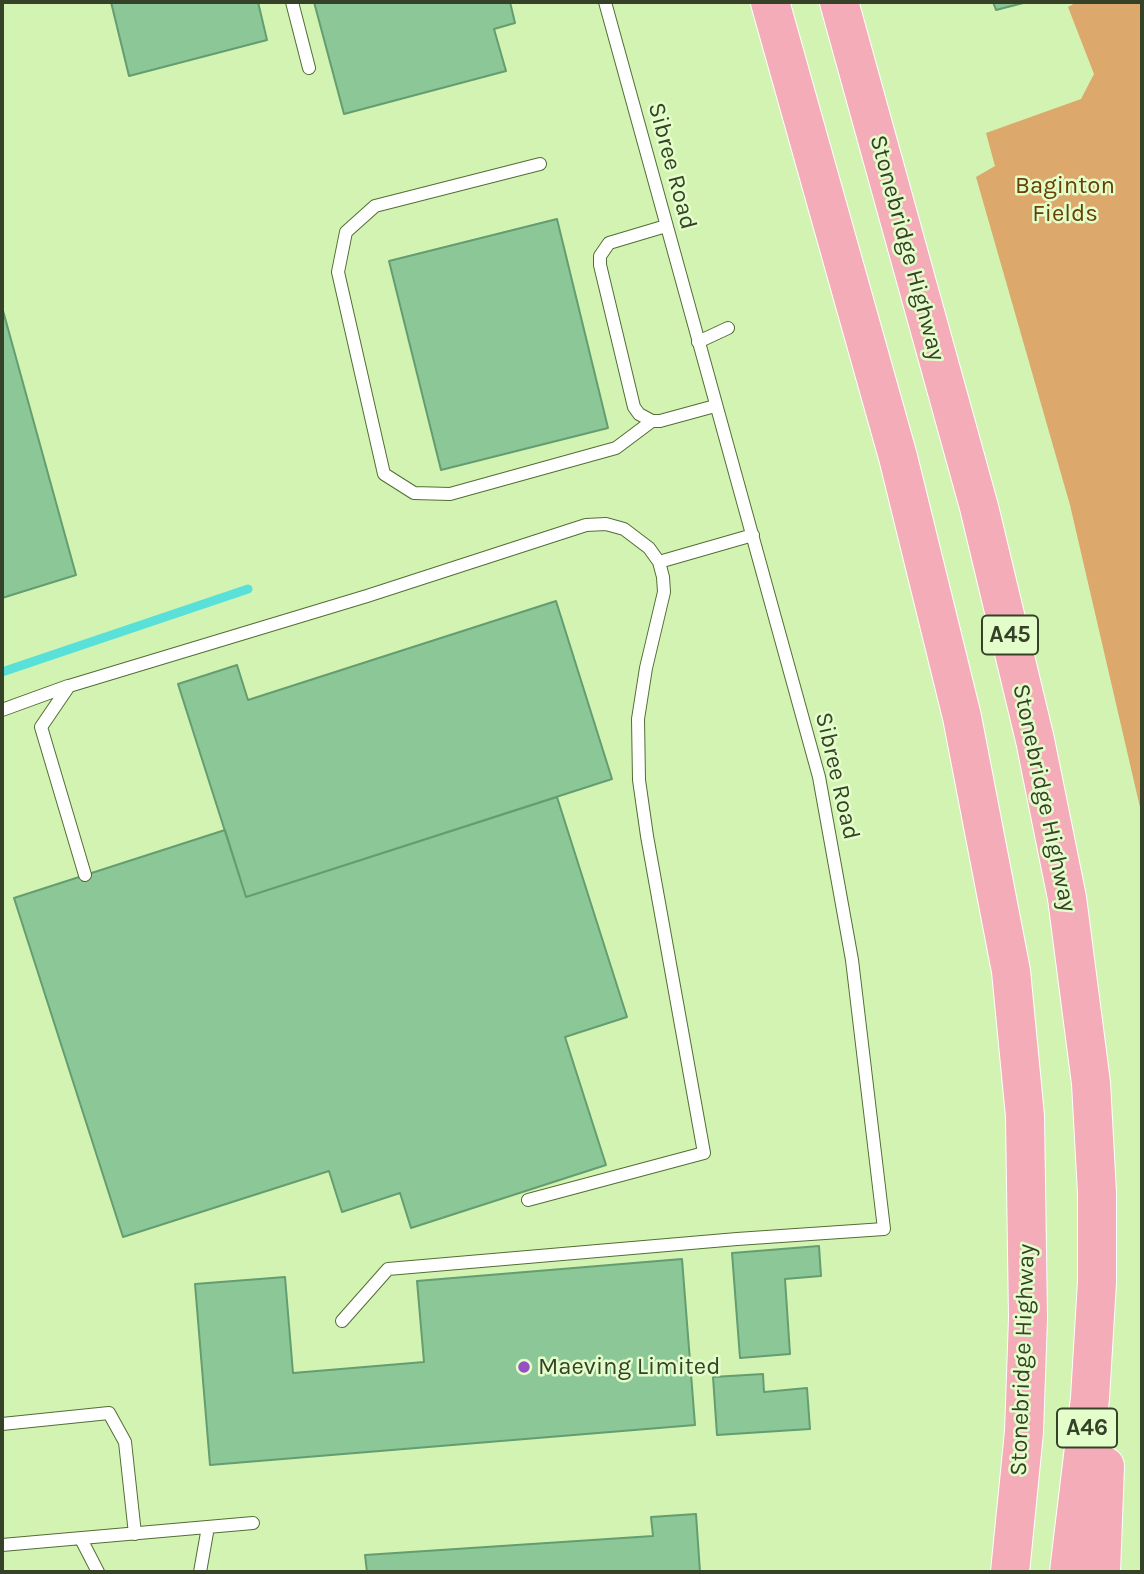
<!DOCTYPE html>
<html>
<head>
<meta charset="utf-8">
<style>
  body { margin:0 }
  #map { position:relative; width:1144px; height:1574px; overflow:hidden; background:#d3f3b3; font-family:Karla,sans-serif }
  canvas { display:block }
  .frame { position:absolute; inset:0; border:4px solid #354228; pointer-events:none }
</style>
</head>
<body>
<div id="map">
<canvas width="1144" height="1574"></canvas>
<div class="frame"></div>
</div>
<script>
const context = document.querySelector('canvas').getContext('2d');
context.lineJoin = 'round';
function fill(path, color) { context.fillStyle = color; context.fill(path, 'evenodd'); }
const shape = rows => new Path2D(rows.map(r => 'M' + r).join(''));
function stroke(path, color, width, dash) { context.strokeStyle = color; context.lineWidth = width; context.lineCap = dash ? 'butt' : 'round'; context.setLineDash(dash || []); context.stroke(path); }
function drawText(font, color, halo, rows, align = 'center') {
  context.font = font + ' Karla,sans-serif'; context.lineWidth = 5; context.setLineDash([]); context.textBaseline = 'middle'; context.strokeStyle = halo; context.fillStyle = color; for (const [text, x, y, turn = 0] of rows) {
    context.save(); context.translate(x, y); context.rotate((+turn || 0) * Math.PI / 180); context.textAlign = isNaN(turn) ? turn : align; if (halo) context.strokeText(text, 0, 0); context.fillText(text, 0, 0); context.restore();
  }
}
fill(shape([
  [1077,2,1142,2,1142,816,1070,505,976,177,995,166,986,133,1081,99,1094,74,1068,7]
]), '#dca86b');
stroke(shape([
  [2,672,248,589]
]), '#59e1d9', 9);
const building = shape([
  [111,2,258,2,267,40,129,76,111,2],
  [314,2,510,2,515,23,494,29,506,71,344,114,314,2],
  [993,2,1027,2,996,10,993,2],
  [557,219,608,428,441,470,389,261,557,219],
  [2,307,76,575,2,598,2,307],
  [556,601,612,779,246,897,178,684,237,665,248,700,556,601],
  [557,797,627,1017,565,1037,606,1165,411,1228,400,1193,342,1212,329,1171,123,1237,14,898,225,830,246,897,557,797],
  [819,1246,821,1276,785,1279,790,1354,740,1358,732,1253,819,1246],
  [682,1259,695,1425,210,1465,195,1284,285,1277,293,1373,424,1362,417,1281,682,1259],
  [763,1374,764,1392,807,1388,810,1429,717,1435,713,1377,763,1374],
  [696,1514,700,1572,367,1572,365,1555,653,1536,651,1517,696,1514]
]);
fill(building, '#8cc798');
stroke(building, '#649d70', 2);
const service = shape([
  [292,2,309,68],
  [540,164,375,206,346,232,338,272,384,474,414,493,450,494,616,448,652,421],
  [666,226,609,243,600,256,600,265,634,407,639,414,652,421,660,421,715,406],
  [698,342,728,328],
  [659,562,753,535],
  [2,710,68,686],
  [85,875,41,727,69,686,367,596,586,525,606,524,624,529,649,548,659,562,663,577,664,592,646,668,638,719,639,780,647,836,704,1153,528,1200],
  [342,1321,388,1269,737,1239,884,1229,852,960,819,777,605,2],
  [2,1424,109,1413,125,1442,135,1534],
  [81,1539,98,1572],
  [2,1545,253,1523],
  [200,1572,208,1527]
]);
const trunk = shape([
  [770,2,898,457,962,717,1011,971,1025,1116,1028,1318,1024,1432,1010,1572],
  [839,2,979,507,1035,740,1067,898,1091,1083,1097,1193,1097,1282,1090,1398,1069,1572],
  [1101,1572,1105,1466]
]);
stroke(service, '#536e34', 14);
stroke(trunk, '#fff', 40);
stroke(service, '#fff', 12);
stroke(trunk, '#f3acb8', 38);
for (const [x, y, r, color] of [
  [524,1367,7,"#9650c4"]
]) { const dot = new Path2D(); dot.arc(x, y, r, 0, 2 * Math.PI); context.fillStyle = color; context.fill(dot); stroke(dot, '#e4fecb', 2.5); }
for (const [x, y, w] of [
  [1010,635,56],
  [1087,1428,60]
]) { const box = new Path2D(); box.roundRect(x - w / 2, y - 19.5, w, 39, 5); context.fillStyle = '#e4fecb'; context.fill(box); stroke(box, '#354228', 2); }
drawText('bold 23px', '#354228', null, [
  ["A45",1010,635],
  ["A46",1087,1428]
]);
drawText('24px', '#354228', '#e4fecb', [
  ["Sibree Road",672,166,75],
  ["Stonebridge Highway",907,248,75],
  ["Sibree Road",837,776,77],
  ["Stonebridge Highway",1044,798,78],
  ["Stonebridge Highway",1023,1360,-88]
]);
drawText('24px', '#694001', '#e4fecb', [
  ["Baginton",1065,186],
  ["Fields",1065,214]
]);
drawText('24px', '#354228', '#e4fecb', [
  ["Maeving Limited",538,1367]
], 'left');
</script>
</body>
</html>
